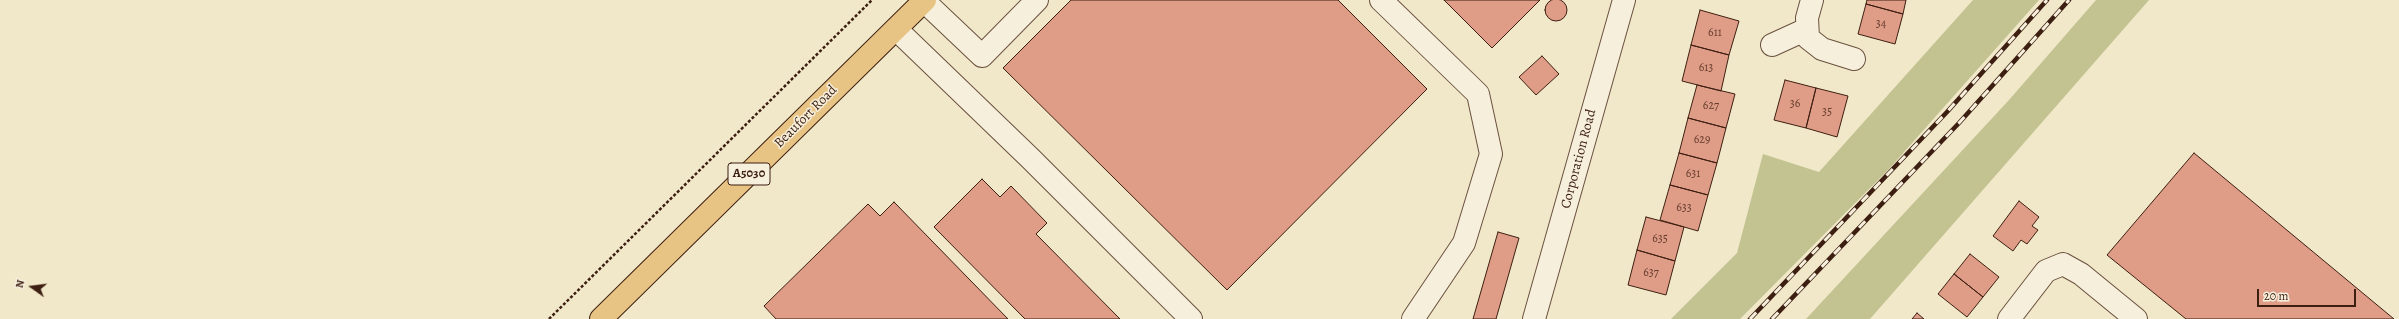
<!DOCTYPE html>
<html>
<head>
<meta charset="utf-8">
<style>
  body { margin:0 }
  #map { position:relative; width:2399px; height:319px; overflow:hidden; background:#f1e7c9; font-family:Alegreya,serif }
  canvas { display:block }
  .north { position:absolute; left:12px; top:267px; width:40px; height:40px; -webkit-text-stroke:3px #f6efdc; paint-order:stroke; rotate:284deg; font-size:11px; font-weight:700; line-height:16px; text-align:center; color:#3d1f11 }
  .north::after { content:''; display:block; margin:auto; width:14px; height:18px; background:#3d1f11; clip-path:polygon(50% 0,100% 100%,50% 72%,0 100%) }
  .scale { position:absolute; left:2257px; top:289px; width:99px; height:18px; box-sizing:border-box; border:2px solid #3d1f11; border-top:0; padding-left:5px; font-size:12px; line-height:14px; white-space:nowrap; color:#3d1f11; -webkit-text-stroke:3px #f6efdc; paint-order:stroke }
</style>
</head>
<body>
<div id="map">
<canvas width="2399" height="319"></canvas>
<div class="north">N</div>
<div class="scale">20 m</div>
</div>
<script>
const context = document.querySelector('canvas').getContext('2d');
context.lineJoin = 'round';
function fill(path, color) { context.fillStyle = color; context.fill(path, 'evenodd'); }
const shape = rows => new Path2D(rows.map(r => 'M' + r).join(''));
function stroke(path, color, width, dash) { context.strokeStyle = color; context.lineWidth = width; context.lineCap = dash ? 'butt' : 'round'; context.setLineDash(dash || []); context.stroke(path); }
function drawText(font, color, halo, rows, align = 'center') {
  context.font = font + ' Alegreya,serif'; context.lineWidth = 3; context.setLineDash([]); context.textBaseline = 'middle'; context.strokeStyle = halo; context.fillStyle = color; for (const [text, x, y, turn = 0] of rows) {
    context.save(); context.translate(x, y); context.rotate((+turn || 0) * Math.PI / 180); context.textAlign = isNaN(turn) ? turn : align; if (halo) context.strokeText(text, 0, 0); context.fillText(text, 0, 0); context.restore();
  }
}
fill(shape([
  [1973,0,2039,0,1889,169,1740,319,1671,319,1737,253,1763,154,1819,172],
  [2096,0,2149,0,1870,319,1806,319,2009,100]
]), '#c2c391');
const building = shape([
  '1545 10a11 11 0 1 1 22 0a11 11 0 1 1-22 0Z',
  [1071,0,1338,0,1427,89,1227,290,1003,68,1071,0],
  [1444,0,1540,0,1492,48,1444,0],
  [1867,0,1906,0,1903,14,1866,4,1867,0],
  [1866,4,1903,14,1895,44,1858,34,1866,4],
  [1700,10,1739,21,1729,55,1691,45,1700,10],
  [1691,45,1729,55,1721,91,1682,81,1691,45],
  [1542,56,1559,74,1536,95,1519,77,1542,56],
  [1785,80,1816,88,1806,128,1774,120,1785,80],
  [1697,85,1735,94,1726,128,1688,118,1697,85],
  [1816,88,1848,96,1837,137,1806,128,1816,88],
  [1688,118,1726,128,1717,163,1679,153,1688,118],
  [1679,153,1717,163,1708,195,1670,185,1679,153],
  [2194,153,2394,319,2186,319,2107,255,2194,153],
  [982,179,1000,197,1011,186,1047,223,1036,234,1120,319,1025,319,934,227,982,179],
  [1670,185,1708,195,1698,231,1660,220,1670,185],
  [2019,201,2039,217,2032,226,2038,230,2027,244,2021,240,2013,251,1993,236,2019,201],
  [894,202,1008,319,776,319,764,306,868,204,880,216,894,202],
  [1646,217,1684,227,1675,261,1637,250,1646,217],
  [1498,232,1519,238,1496,319,1473,319,1498,232],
  [1637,250,1675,261,1666,295,1628,285,1637,250],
  [1970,254,1999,277,1983,297,1954,274,1970,254],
  [1954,274,1983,297,1967,317,1938,294,1954,274],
  [1917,313,1924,319,1912,319,1917,313]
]);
fill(building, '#df9c86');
stroke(building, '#3d1f11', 1);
const minor = shape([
  [1381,0,1478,94,1491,154,1464,243,1413,319],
  [1812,0,1807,18,1808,38,1822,49,1854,59],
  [924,1,982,56,1037,0],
  [896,29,1031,159,1191,319],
  [1772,45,1807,29],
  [1534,319,1624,0],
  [2009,319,2046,271,2063,264,2081,274,2136,319]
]);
const major = shape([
  [601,319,925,0]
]);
stroke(minor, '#6a513f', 24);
stroke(major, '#3d1f11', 24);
stroke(shape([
  [549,319,872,0]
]), '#3d1f11', 2.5, [3, 2]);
stroke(minor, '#f6efdc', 22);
stroke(major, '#e8c484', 22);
const rail = shape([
  [1750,319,1947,112,2047,0],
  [1772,319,1959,123,2069,0]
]);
stroke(rail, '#3d1f11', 4.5);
stroke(rail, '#f6efdc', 3, [9]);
drawText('12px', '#663e2e', null, [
  ["34",1881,24],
  ["611",1715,33],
  ["613",1706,68],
  ["36",1795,104],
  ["627",1711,106],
  ["35",1827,112],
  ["629",1702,140],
  ["631",1693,174],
  ["633",1684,208],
  ["635",1660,239],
  ["637",1651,273]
]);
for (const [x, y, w] of [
  [749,174,42]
]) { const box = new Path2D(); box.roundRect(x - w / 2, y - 11, w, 22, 3); context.fillStyle = '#f6efdc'; context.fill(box); stroke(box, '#3d1f11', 1); }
drawText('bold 13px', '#3d1f11', null, [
  ["A5030",749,174]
]);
drawText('14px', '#3d1f11', '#f6efdc', [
  ["Beaufort Road",806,117,-45],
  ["Corporation Road",1579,159,-75]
]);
</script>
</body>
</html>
